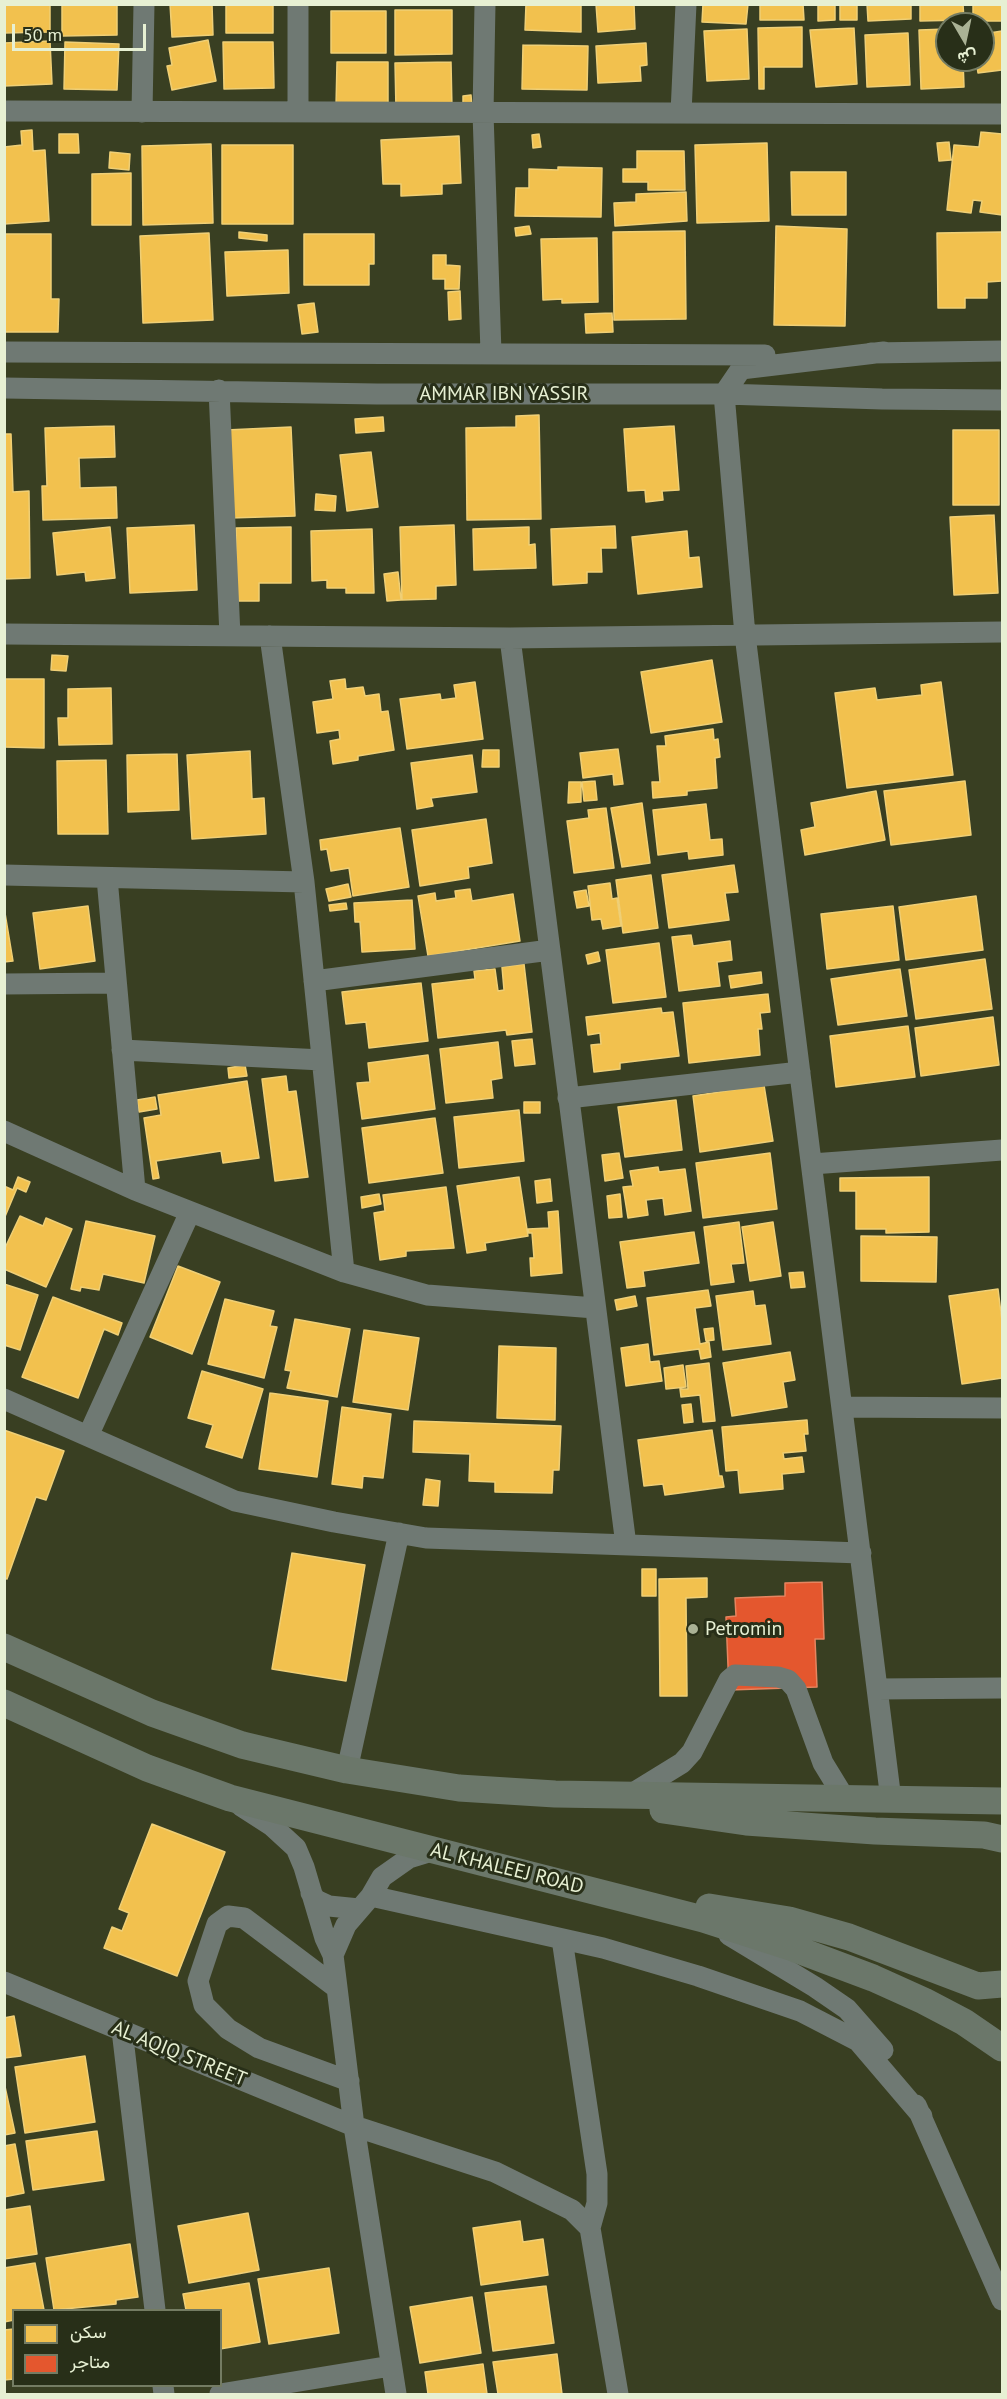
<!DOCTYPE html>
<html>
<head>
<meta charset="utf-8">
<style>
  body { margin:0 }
  #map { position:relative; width:1007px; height:2399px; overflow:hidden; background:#393f22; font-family:"PT Sans",Vazirmatn,sans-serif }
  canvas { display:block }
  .frame { position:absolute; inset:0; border:6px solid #e7f0d3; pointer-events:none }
  .legend { position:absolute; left:12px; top:2309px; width:210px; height:78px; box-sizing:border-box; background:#282f18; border:2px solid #747c63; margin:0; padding:8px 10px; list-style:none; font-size:18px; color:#e7f0d3 }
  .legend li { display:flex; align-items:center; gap:12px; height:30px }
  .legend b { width:30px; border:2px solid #747c63 }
  .north { position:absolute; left:935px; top:12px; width:60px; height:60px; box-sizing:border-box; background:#282f18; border:2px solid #747c63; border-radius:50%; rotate:171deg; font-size:16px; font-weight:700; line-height:24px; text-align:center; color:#e7f0d3 }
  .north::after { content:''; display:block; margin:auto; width:21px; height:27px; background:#aab295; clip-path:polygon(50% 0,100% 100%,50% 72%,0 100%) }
  .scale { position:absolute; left:12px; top:24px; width:134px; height:27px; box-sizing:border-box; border:3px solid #e7f0d3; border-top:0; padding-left:8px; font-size:18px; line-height:21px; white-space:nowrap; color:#e7f0d3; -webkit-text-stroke:4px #282f18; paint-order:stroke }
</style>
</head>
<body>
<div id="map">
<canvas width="1007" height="2399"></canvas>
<div class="frame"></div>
<ul class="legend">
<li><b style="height:16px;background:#f2c14e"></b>سكن</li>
<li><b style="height:16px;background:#e4572e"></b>متاجر</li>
</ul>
<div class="north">ش</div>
<div class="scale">50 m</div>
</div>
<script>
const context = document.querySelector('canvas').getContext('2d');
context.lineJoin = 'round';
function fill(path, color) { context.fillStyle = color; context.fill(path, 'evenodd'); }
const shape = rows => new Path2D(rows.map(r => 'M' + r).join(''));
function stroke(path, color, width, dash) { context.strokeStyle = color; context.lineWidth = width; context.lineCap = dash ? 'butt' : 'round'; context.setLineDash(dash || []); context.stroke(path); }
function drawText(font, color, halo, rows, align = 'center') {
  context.font = font + ' "PT Sans",sans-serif'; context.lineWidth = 6; context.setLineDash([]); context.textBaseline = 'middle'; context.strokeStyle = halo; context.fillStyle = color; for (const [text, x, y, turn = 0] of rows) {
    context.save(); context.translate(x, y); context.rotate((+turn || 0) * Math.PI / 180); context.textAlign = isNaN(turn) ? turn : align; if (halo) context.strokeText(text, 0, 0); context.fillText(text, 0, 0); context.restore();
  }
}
const homes = shape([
  [4,4,50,4,50,32,4,33,4,4],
  [62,4,117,4,117,35,62,36,62,4],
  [170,4,212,4,213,35,172,37,170,4],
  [226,4,273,4,273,33,226,33,226,4],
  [526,4,581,4,581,32,525,30,526,4],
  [596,4,634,4,635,29,598,32,596,4],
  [703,4,748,4,746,24,702,22,703,4],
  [760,4,803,4,804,20,760,20,760,4],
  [818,4,835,4,835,20,818,21,818,4],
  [840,4,857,4,857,20,840,20,840,4],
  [867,4,911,4,911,19,868,21,867,4],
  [920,4,963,4,964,20,920,21,920,4],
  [973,4,1002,4,1002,21,973,21,973,4],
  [395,10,452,10,452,54,395,55,395,10],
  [331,11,386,11,386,53,331,53,331,11],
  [802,27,802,67,764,67,764,89,759,89,758,28,802,27],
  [854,28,857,84,816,87,810,30,854,28],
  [747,29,749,79,707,81,704,31,747,29],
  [947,29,947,60,963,60,964,87,921,89,919,30,947,29],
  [1002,31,1002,70,978,73,976,60,983,60,983,34,1002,31],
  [908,33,910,85,867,87,865,35,908,33],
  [208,40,216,81,172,90,167,66,172,65,169,48,208,40],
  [50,41,52,84,4,86,4,43,50,41],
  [65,42,119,44,117,90,64,89,65,42],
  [223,42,273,42,274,88,224,89,223,42],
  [646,43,647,65,640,66,641,81,598,83,596,46,646,43],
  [523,45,588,46,587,90,522,89,523,45],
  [337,62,388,62,388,106,336,106,337,62],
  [451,62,452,109,396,110,395,63,451,62],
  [471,95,472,108,463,109,463,96,471,95],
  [32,130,33,151,45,150,49,221,4,224,4,147,22,145,21,131,32,130],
  [981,132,1002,134,1002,215,980,212,982,201,973,200,971,213,947,210,954,145,979,147,981,132],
  [59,134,78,134,79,153,59,153,59,134],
  [539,134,541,147,533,148,532,135,539,134],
  [459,136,461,183,442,184,442,194,401,196,401,184,383,184,381,140,459,136],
  [949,142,951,160,939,161,937,143,949,142],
  [767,143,769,221,697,223,695,145,767,143],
  [211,144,213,223,143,225,142,146,211,144],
  [222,145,293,145,293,224,222,224,222,145],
  [637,151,684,151,685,190,648,190,648,182,623,182,623,169,637,169,637,151],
  [110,152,130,154,129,170,109,168,110,152],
  [558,167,602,168,601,217,515,216,516,188,529,188,529,169,558,170,558,167],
  [791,172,846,172,846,215,792,215,791,172],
  [131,173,131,225,92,225,92,174,131,173],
  [686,192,687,221,615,226,614,203,636,202,636,194,686,192],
  [529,226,531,234,516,236,515,228,529,226],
  [776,226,847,229,845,326,774,325,776,226],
  [685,231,686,319,614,320,613,232,685,231],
  [239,232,267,235,267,241,239,238,239,232],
  [1002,232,1002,281,987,282,987,298,965,298,965,308,938,308,937,233,1002,232],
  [209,233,213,320,143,323,140,236,209,233],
  [4,234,51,234,51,299,59,299,58,332,5,332,4,234],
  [304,234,374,234,374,264,369,264,369,285,304,285,304,234],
  [597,238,598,302,562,303,562,299,543,300,541,239,597,238],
  [288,250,289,293,227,296,225,252,288,250],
  [433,255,446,255,446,265,460,266,459,289,445,289,445,279,433,279,433,255],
  [460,291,461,319,449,320,448,292,460,291],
  [314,303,318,332,302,334,298,305,314,303],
  [612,313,613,332,586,333,585,314,612,313],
  [539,415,541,519,467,520,466,428,516,427,516,416,539,415],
  [383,417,384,431,356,433,355,419,383,417],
  [114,426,115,457,79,458,80,488,116,487,117,518,43,520,42,486,47,486,45,428,114,426],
  [674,426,679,490,662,491,663,500,646,502,645,490,628,491,624,429,674,426],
  [291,427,295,516,230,518,226,430,291,427],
  [953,430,999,430,999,505,953,505,953,430],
  [4,434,11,434,13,492,29,491,30,578,4,579,4,434],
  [371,452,378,507,347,511,340,455,371,452],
  [316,494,336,496,335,511,315,510,316,494],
  [994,515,998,593,954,595,950,517,994,515],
  [194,525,197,590,130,593,127,528,194,525],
  [454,525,456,585,436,586,436,599,402,600,400,527,454,525],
  [615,526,616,548,601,548,602,572,587,572,587,583,553,585,551,529,615,526],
  [110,527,115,578,86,581,85,572,57,575,53,533,110,527],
  [291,527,291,583,259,583,259,601,237,601,236,528,291,527],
  [529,527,529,545,535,544,536,568,474,570,473,529,529,527],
  [372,529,374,593,346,593,346,588,327,588,327,580,312,581,311,531,372,529],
  [687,531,689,558,699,557,702,587,638,594,632,537,687,531],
  [398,572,401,600,387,601,384,574,398,572],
  [52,655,68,656,66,671,51,670,52,655],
  [712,660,722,722,651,733,641,672,712,660],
  [4,679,44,679,44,748,4,747,4,679],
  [345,679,346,689,363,687,365,696,379,694,381,712,388,711,394,750,358,756,358,760,333,764,330,741,340,739,339,730,317,733,313,702,333,699,330,681,345,679],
  [475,682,483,739,407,749,400,699,440,694,441,700,456,698,454,685,475,682],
  [941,682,953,775,847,788,835,693,875,688,877,700,922,695,921,685,941,682],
  [111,688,112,744,59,745,58,718,68,718,68,689,111,688],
  [713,729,714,740,718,739,720,757,715,758,717,788,687,791,687,795,653,798,652,782,660,782,657,746,666,746,665,736,713,729],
  [618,749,623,784,614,785,613,774,583,778,580,753,618,749],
  [483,750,499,750,499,767,482,767,483,750],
  [250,751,252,799,264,798,266,834,192,839,187,755,250,751],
  [177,754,179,810,128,812,127,755,177,754],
  [472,755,477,792,431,798,433,806,417,809,411,763,472,755],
  [106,760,108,834,58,834,57,761,106,760],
  [595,781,597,800,584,801,582,782,595,781],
  [965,781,971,835,891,845,884,791,965,781],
  [569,782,581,782,581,802,568,803,569,782],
  [876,791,885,840,805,855,801,830,815,827,811,803,876,791],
  [642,803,650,863,622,867,611,808,642,803],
  [706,804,710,840,722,839,723,855,689,859,688,851,658,855,653,810,706,804],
  [606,808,614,868,574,873,567,821,589,818,588,810,606,808],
  [486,819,492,863,468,867,469,878,420,886,412,830,486,819],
  [400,828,409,887,353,896,349,868,331,871,327,849,321,850,320,840,400,828],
  [734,865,738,892,725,893,729,920,669,928,662,875,734,865],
  [651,875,658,928,623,933,616,880,651,875],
  [610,883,612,899,617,898,621,926,603,929,601,919,592,920,588,886,610,883],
  [348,884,351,897,329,901,326,889,348,884],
  [470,889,472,901,513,894,520,941,428,956,418,896,435,893,436,901,456,898,455,891,470,889],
  [586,890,589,906,577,908,574,892,586,890],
  [976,896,983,950,906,960,899,907,976,896],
  [412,900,415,949,362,952,360,922,355,922,354,903,412,900],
  [346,903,347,909,330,911,329,905,346,903],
  [88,906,95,961,40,969,33,913,88,906],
  [893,906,899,960,827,969,821,914,893,906],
  [4,907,13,961,4,962,4,907],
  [691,935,693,946,730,941,732,960,717,962,720,986,679,991,672,937,691,935],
  [659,943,666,997,613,1003,606,950,659,943],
  [598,952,600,961,588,964,586,955,598,952],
  [985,959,992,1009,916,1019,909,970,985,959],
  [524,964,532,1032,507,1035,506,1030,438,1038,432,984,475,979,474,971,495,969,498,991,504,990,502,967,524,964],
  [900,969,907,1016,838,1025,831,979,900,969],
  [761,972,762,983,731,988,729,976,761,972],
  [421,983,428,1041,369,1048,366,1022,346,1024,342,992,421,983],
  [768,994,770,1012,760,1013,762,1029,758,1029,760,1055,689,1063,683,1003,768,994],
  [661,1008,662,1013,673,1012,679,1056,620,1063,620,1069,594,1072,591,1045,601,1044,600,1033,588,1035,586,1017,661,1008],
  [993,1017,999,1065,921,1076,915,1028,993,1017],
  [908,1026,915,1077,836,1087,830,1036,908,1026],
  [532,1039,535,1064,515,1066,512,1041,532,1039],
  [498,1042,502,1078,491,1080,493,1098,446,1103,440,1049,498,1042],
  [428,1055,435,1109,362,1119,357,1083,370,1082,368,1063,428,1055],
  [245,1065,247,1076,229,1078,228,1068,245,1065],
  [286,1076,288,1092,296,1091,308,1177,275,1181,262,1079,286,1076],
  [247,1081,259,1158,223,1163,221,1151,156,1161,159,1178,153,1179,144,1118,161,1115,158,1095,247,1081],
  [764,1085,773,1141,700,1152,693,1096,764,1085],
  [155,1097,157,1109,139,1112,137,1100,155,1097],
  [676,1100,682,1150,625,1157,618,1107,676,1100],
  [524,1102,540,1102,540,1113,524,1113,524,1102],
  [519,1110,524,1161,459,1168,454,1117,519,1110],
  [435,1118,443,1173,369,1183,362,1128,435,1118],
  [619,1153,623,1178,605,1181,602,1155,619,1153],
  [770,1153,777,1209,703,1218,696,1163,770,1153],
  [658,1167,659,1172,685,1169,691,1211,665,1215,663,1198,646,1200,648,1215,628,1218,623,1187,633,1186,630,1171,658,1167],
  [18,1177,30,1182,26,1192,17,1188,4,1219,4,1186,13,1190,18,1177],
  [519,1177,528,1236,485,1243,486,1250,467,1253,457,1186,519,1177],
  [929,1177,929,1232,886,1233,886,1229,856,1229,856,1191,840,1191,840,1178,929,1177],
  [550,1179,552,1201,537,1203,535,1181,550,1179],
  [446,1187,454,1248,406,1251,406,1256,380,1260,374,1213,385,1211,383,1195,446,1187],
  [379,1194,381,1204,362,1208,361,1197,379,1194],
  [620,1194,622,1217,609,1218,607,1196,620,1194],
  [558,1211,562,1273,531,1276,530,1258,534,1258,532,1233,529,1233,528,1229,549,1228,548,1212,558,1211],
  [20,1216,43,1226,46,1218,72,1229,46,1287,4,1269,4,1250,20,1216],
  [86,1221,155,1236,144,1283,103,1274,99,1290,81,1287,80,1291,71,1289,86,1221],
  [739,1222,744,1263,731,1264,734,1282,711,1285,704,1227,739,1222],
  [773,1222,781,1276,750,1281,742,1227,773,1222],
  [694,1232,699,1263,643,1271,645,1286,627,1288,620,1242,694,1232],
  [861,1236,937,1237,936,1282,861,1281,861,1236],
  [178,1266,220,1282,192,1354,150,1337,178,1266],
  [803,1272,805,1287,791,1288,789,1273,803,1272],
  [4,1284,38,1295,20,1350,4,1345,4,1284],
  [998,1289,1002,1321,1002,1378,962,1384,949,1296,998,1289],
  [708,1290,711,1306,695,1308,700,1344,709,1342,711,1357,701,1359,699,1349,654,1355,647,1298,708,1290],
  [753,1291,755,1306,765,1305,771,1344,723,1350,716,1296,753,1291],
  [635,1296,637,1306,617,1310,615,1300,635,1296],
  [53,1297,122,1323,118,1335,104,1329,78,1398,22,1377,53,1297],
  [225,1299,274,1311,270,1326,277,1327,264,1378,208,1364,225,1299],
  [295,1319,350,1329,337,1397,287,1388,291,1371,285,1370,295,1319],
  [713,1328,714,1340,706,1341,704,1329,713,1328],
  [364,1330,419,1338,408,1410,353,1402,364,1330],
  [648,1344,650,1362,659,1361,662,1381,626,1386,621,1348,648,1344],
  [499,1346,556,1348,555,1420,497,1418,499,1346],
  [790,1352,795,1380,783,1382,787,1407,732,1416,723,1363,790,1352],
  [709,1363,715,1421,703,1422,700,1395,681,1397,680,1389,688,1389,686,1366,709,1363],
  [683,1365,686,1387,666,1389,664,1368,683,1365],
  [202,1371,263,1389,242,1458,206,1447,213,1425,188,1418,202,1371],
  [270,1393,328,1401,317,1477,259,1469,270,1393],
  [691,1404,693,1422,684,1423,682,1405,691,1404],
  [342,1407,391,1414,383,1478,363,1476,362,1488,332,1484,342,1407],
  [807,1420,808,1434,804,1434,806,1451,783,1453,784,1459,802,1457,804,1472,782,1474,783,1489,740,1493,738,1470,726,1471,722,1427,807,1420],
  [414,1421,561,1426,559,1470,553,1470,552,1493,495,1492,495,1482,469,1481,470,1454,413,1452,414,1421],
  [4,1430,64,1451,46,1500,36,1497,7,1579,4,1578,4,1430],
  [712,1430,719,1476,722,1476,724,1487,665,1495,663,1484,644,1486,638,1440,712,1430],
  [426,1479,440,1481,438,1506,423,1505,426,1479],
  [292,1553,365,1565,346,1681,272,1669,292,1553],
  [642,1569,656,1569,656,1596,642,1596,642,1569],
  [707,1578,707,1597,686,1598,687,1696,660,1696,659,1579,707,1578],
  [152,1824,225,1852,177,1976,104,1948,112,1927,122,1931,129,1913,119,1909,152,1824],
  [14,2016,21,2056,4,2058,4,2018,14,2016],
  [85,2056,95,2122,25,2133,15,2067,85,2056],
  [4,2082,15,2133,4,2135,4,2082],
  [97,2131,104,2180,33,2190,26,2141,97,2131],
  [15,2144,24,2193,4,2197,4,2146,15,2144],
  [30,2206,37,2254,4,2259,4,2210,30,2206],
  [248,2213,259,2270,189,2283,178,2226,248,2213],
  [520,2221,523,2242,543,2239,548,2275,481,2285,473,2228,520,2221],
  [130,2244,138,2297,116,2300,116,2304,54,2310,46,2258,130,2244],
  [35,2263,44,2310,14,2310,14,2320,4,2322,4,2268,35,2263],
  [329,2268,339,2333,269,2344,258,2279,329,2268],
  [249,2283,260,2342,220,2349,220,2310,186,2310,183,2294,249,2283],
  [546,2286,554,2343,493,2351,485,2293,546,2286],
  [472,2297,481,2353,420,2363,410,2307,472,2297],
  [14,2329,14,2379,4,2380,4,2330,14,2329],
  [557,2354,562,2394,498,2394,493,2362,557,2354],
  [483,2364,487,2394,428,2394,425,2372,483,2364]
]);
fill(homes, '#f2c14e');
stroke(homes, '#efcf76', 1.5);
const shops = shape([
  [822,1582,824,1639,815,1639,817,1687,729,1690,726,1617,736,1616,735,1598,785,1596,785,1583,822,1582]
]);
fill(shops, '#e4572e');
stroke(shops, '#e58560', 1.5);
stroke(shape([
  [485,4,483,113,491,353],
  [4,111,1002,114],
  [142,112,144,4],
  [298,112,298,4],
  [681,113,686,4],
  [4,352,765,355],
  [884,352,741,369,724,394,745,635,891,1800],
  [871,353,1002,351],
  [4,388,377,394,724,394,882,399,1002,400],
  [219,390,230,636],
  [4,634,510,638,1002,632],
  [270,636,304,882,344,1272],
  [510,638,626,1545],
  [4,875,304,882],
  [107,878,135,1190],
  [314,981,550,950],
  [4,984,116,983],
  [122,1050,322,1060],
  [568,1098,800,1072],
  [4,1131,135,1190,344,1272,427,1295,595,1308],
  [812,1164,1002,1150],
  [4,1399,235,1501,334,1522,426,1538,861,1553],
  [842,1407,1002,1408],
  [88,1436,190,1212],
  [877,1689,1002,1688],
  [347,1770,399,1533],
  [630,1795,682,1763,692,1752,729,1680,735,1675,778,1677,788,1680,796,1689,823,1763,845,1799],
  [241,1806,272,1826,296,1848,304,1867,325,1938,333,1955,354,2126,396,2394],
  [311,1893,316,1900,329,1906,359,1909],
  [371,1896,603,1948,698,1976,800,2011,858,2041,922,2116],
  [729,1935,815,1987,847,2009,883,2050],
  [562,1939,597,2174,597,2203,590,2228],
  [333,1955,346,1925,371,1896,382,1877,409,1858,435,1850],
  [4,1982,354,2126,495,2172,572,2210,590,2228,618,2394],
  [337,1988,244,1918,228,1916,217,1924,198,1981,204,2005,228,2029,259,2048,349,2081],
  [122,2030,155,2310],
  [916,2105,1002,2300],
  [163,2386,164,2394],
  [220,2394,391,2366]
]), '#6f7973', 21);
stroke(shape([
  [4,1647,152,1713,242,1745,347,1770,459,1788,555,1794,1002,1801],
  [4,1703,147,1768,230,1798,703,1919,793,1948,873,1978,924,2001,964,2022,1002,2048],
  [663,1810,746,1822,875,1831,984,1835,1002,1839],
  [709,1907,789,1920,849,1937,978,1986,1002,1984]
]), '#6b776a', 27);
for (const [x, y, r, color] of [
  [693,1629,6,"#aab295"]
]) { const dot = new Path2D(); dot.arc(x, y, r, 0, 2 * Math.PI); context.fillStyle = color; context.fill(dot); stroke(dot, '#282f18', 2); }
drawText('20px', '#e7f0d3', '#282f18', [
  ["AMMAR IBN YASSIR",504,394],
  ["AL KHALEEJ ROAD",507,1869,14],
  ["AL AQIQ STREET",179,2054,22]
]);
drawText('20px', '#e7f0d3', '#282f18', [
  ["Petromin",705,1629]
], 'left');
</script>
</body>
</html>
